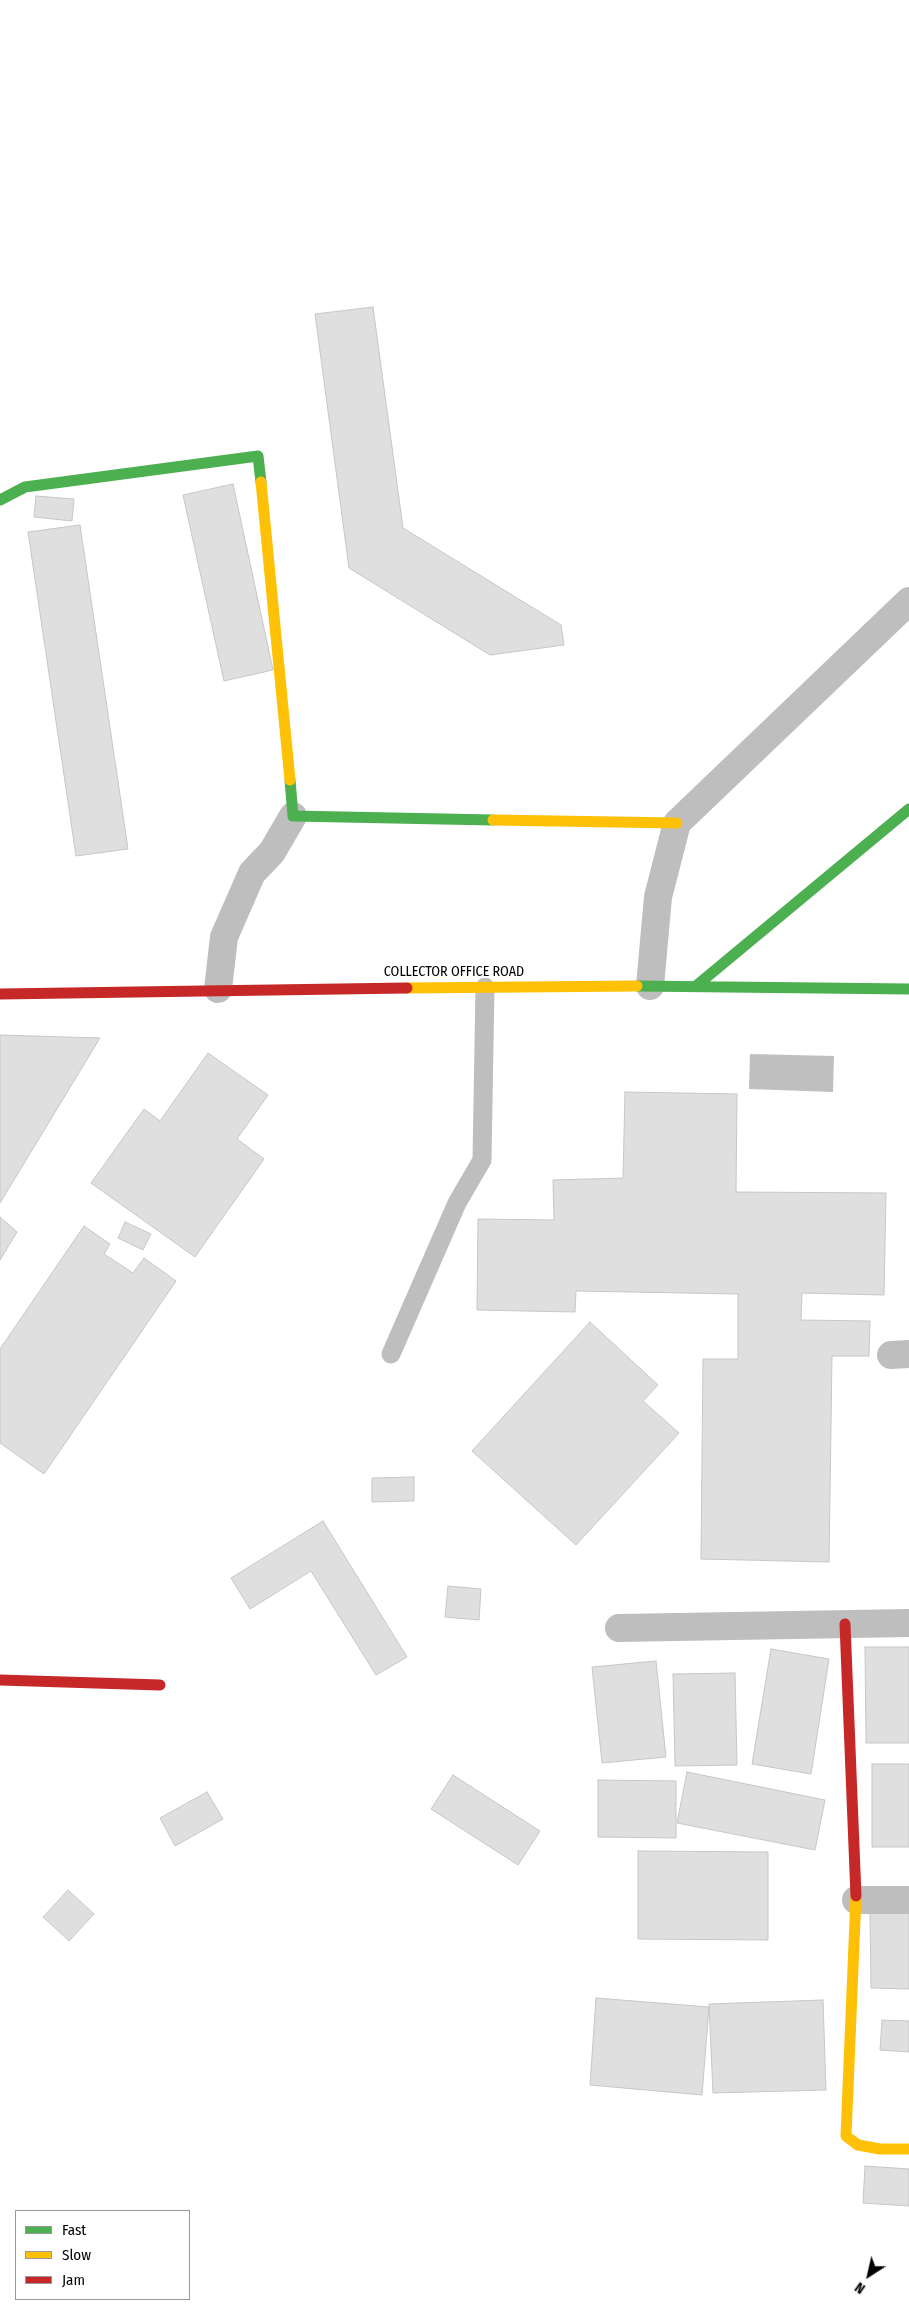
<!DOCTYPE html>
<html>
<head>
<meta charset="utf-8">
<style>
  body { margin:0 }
  #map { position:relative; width:909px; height:2315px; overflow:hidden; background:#fff; font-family:"Fira Sans Condensed",sans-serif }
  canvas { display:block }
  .legend { position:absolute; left:15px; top:2210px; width:175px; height:90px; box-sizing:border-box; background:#fff; border:1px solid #999; margin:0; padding:6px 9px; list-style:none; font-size:15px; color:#000 }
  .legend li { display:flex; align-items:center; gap:10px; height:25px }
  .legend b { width:25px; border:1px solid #999 }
  .north { position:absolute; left:844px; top:2250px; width:50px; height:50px; -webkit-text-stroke:4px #fff; paint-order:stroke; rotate:215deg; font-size:14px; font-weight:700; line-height:20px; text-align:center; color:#000 }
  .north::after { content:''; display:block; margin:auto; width:18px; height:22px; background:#000; clip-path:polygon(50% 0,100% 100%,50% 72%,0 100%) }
</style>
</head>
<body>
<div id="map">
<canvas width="909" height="2315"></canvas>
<ul class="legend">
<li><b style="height:6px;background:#4caf50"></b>Fast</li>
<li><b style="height:6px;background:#ffc107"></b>Slow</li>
<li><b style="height:6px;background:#c62828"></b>Jam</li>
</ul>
<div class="north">N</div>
</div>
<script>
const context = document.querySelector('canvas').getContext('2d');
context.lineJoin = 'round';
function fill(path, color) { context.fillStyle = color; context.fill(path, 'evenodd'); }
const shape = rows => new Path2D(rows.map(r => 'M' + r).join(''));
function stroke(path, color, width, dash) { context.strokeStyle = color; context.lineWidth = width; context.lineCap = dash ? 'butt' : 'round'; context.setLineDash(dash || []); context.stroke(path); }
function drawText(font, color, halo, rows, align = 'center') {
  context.font = font + ' "Fira Sans Condensed",sans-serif'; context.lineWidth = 4; context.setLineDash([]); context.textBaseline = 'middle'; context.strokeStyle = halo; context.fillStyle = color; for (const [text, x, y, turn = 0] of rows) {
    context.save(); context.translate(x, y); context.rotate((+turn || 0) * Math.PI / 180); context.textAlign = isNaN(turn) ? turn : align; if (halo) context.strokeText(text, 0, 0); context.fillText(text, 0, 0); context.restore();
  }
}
fill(shape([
  [750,1054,834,1056,833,1092,749,1089]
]), '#bfbfbf');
const building = shape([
  [373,307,403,528,561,625,564,645,490,655,349,568,315,314,373,307],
  [233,484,273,670,224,681,183,495,233,484],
  [36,496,74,499,72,521,34,517,36,496],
  [80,525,128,849,76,856,28,532,80,525],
  [0,1035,100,1038,0,1203,0,1035],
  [208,1053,268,1095,237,1139,264,1159,195,1257,91,1183,144,1109,160,1121,208,1053],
  [625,1092,737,1094,736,1192,886,1193,884,1295,802,1293,801,1320,870,1321,869,1356,832,1356,829,1562,701,1559,703,1359,738,1359,738,1294,576,1291,575,1312,477,1310,478,1219,554,1220,553,1180,623,1178,625,1092],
  [0,1217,17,1232,0,1260,0,1217],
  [125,1222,151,1234,143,1250,118,1238,125,1222],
  [84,1226,110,1244,104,1254,133,1273,144,1258,176,1281,44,1474,0,1443,0,1349,84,1226],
  [590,1322,658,1385,643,1401,679,1433,576,1545,472,1451,590,1322],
  [414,1477,414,1501,372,1502,372,1478,414,1477],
  [323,1521,407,1657,376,1675,311,1571,250,1609,231,1578,323,1521],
  [448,1586,481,1589,479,1620,445,1617,448,1586],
  [865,1647,909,1647,909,1743,866,1743,865,1647],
  [771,1649,829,1659,811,1774,752,1764,771,1649],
  [656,1661,666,1757,602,1763,592,1667,656,1661],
  [735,1673,737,1765,675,1766,673,1674,735,1673],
  [872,1764,909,1764,909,1847,872,1847,872,1764],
  [687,1772,825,1800,815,1850,677,1823,687,1772],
  [453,1775,540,1831,518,1865,431,1809,453,1775],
  [598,1780,676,1781,676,1838,598,1837,598,1780],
  [207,1792,223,1819,175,1846,160,1818,207,1792],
  [638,1851,768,1852,768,1940,638,1939,638,1851],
  [68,1890,94,1914,69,1941,43,1917,68,1890],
  [870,1912,909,1912,909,1989,871,1988,870,1912],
  [596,1998,709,2007,702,2095,590,2085,596,1998],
  [823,2000,826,2090,713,2093,709,2004,823,2000],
  [882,2020,909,2021,909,2052,880,2050,882,2020],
  [865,2166,909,2169,909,2206,863,2203,865,2166]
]);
fill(building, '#dfdfdf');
stroke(building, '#c7c7c7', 1);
stroke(shape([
  [391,1354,457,1203,482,1160,485,987]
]), '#bebebe', 19);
stroke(shape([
  [650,986,658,897,677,823,909,601],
  [218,989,224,937,252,873,272,852,293,816],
  [891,1355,909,1354],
  [619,1628,909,1623],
  [856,1900,909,1900]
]), '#bebebe', 28);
stroke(shape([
  [0,500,25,487,258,456,261,482],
  [290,780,293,816,493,820],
  [637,986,909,989],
  [696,986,909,809]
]), '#4caf50', 11);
stroke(shape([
  [261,482,290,780],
  [493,820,677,823],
  [407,988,637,986],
  [856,1896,846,2136,858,2145,880,2149,909,2149]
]), '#ffc107', 11);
stroke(shape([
  [0,994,407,988],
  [845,1624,856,1896],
  [0,1680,160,1685]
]), '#c62828', 11);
drawText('14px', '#000', '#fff', [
  ["COLLECTOR OFFICE ROAD",454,972]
]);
</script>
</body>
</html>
